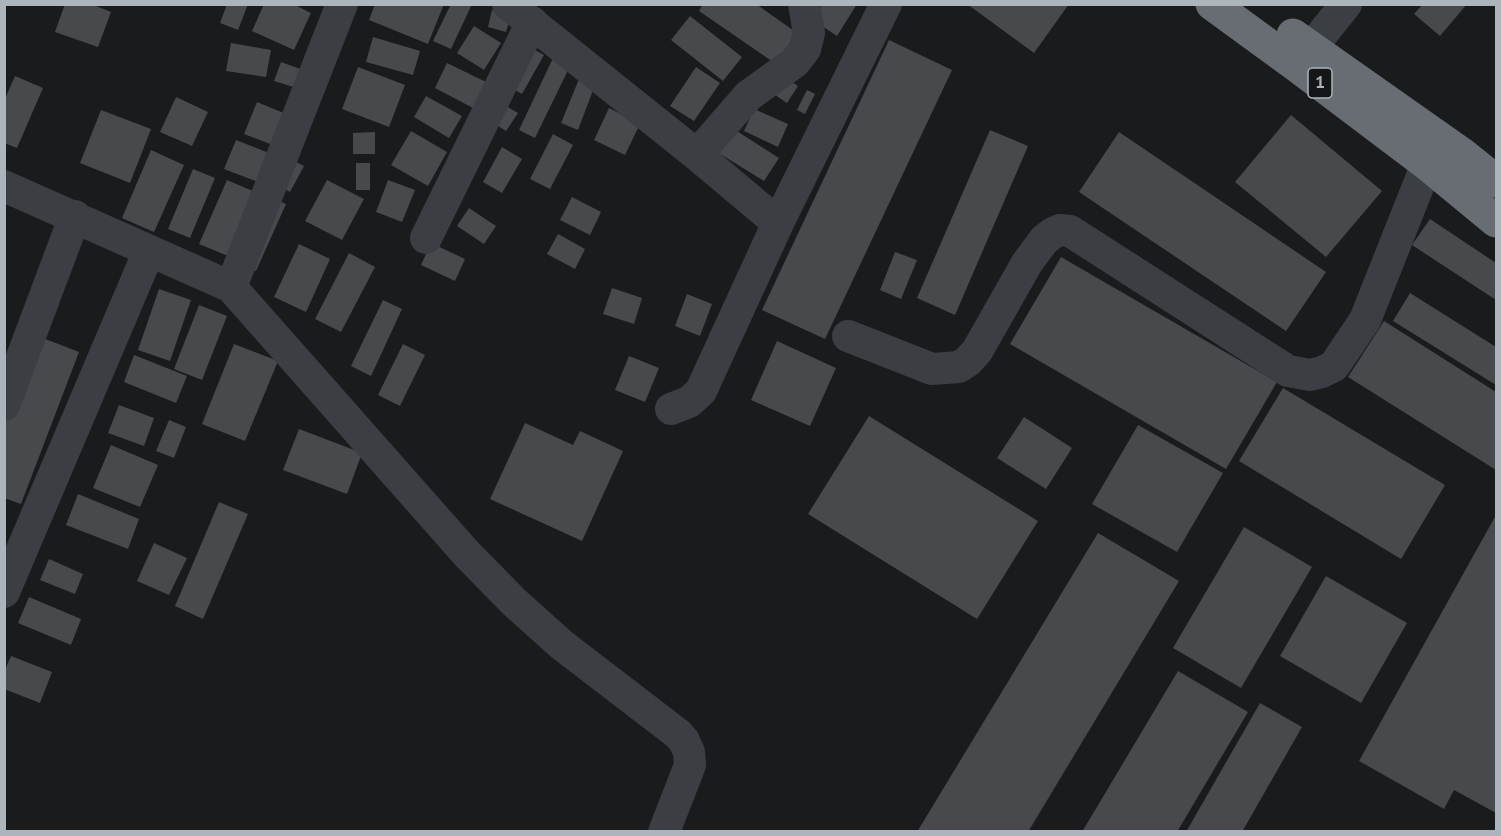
<!DOCTYPE html>
<html>
<head>
<meta charset="utf-8">
<style>
  body { margin:0 }
  #map { position:relative; width:1501px; height:836px; overflow:hidden; background:#1a1b1d; font-family:"PT Sans",sans-serif }
  canvas { display:block }
  .frame { position:absolute; inset:0; border:6px solid #adb5bc; pointer-events:none }
</style>
</head>
<body>
<div id="map">
<canvas width="1501" height="836"></canvas>
<div class="frame"></div>
</div>
<script>
const context = document.querySelector('canvas').getContext('2d');
context.lineJoin = 'round';
function fill(path, color) { context.fillStyle = color; context.fill(path, 'evenodd'); }
const shape = rows => new Path2D(rows.map(r => 'M' + r).join(''));
function stroke(path, color, width, dash) { context.strokeStyle = color; context.lineWidth = width; context.lineCap = dash ? 'butt' : 'round'; context.setLineDash(dash || []); context.stroke(path); }
function drawText(font, color, halo, rows, align = 'center') {
  context.font = font + ' "PT Sans",sans-serif'; context.lineWidth = 6; context.setLineDash([]); context.textBaseline = 'middle'; context.strokeStyle = halo; context.fillStyle = color; for (const [text, x, y, turn = 0] of rows) {
    context.save(); context.translate(x, y); context.rotate((+turn || 0) * Math.PI / 180); context.textAlign = isNaN(turn) ? turn : align; if (halo) context.strokeText(text, 0, 0); context.fillText(text, 0, 0); context.restore();
  }
}
fill(shape([
  [65,4,91,4,111,12,98,47,55,32],
  [227,4,248,4,238,30,220,23],
  [264,4,293,4,311,13,294,50,252,31],
  [375,4,444,4,428,44,369,20],
  [451,4,472,4,451,49,433,41],
  [703,4,756,4,797,33,776,64,699,11],
  [823,4,857,4,837,36,813,20],
  [967,4,1069,4,1034,53],
  [1423,4,1467,4,1440,36,1414,14],
  [492,10,511,15,506,32,488,27],
  [690,16,742,57,723,81,671,40],
  [474,26,501,43,484,70,457,53],
  [373,37,420,51,413,75,366,62],
  [889,40,952,70,825,339,762,310],
  [231,43,271,50,266,77,226,71],
  [533,49,544,55,522,94,511,88],
  [553,58,570,66,535,138,519,130],
  [281,62,303,70,297,88,274,81],
  [447,63,486,82,473,108,435,88],
  [358,67,405,85,389,127,342,109],
  [696,67,720,83,694,121,670,106],
  [15,76,43,88,17,148,4,143,4,101],
  [579,79,595,85,578,130,561,123],
  [787,79,798,86,787,103,775,95],
  [807,90,815,94,805,114,797,110],
  [426,96,462,116,449,138,414,117],
  [176,97,208,112,192,146,160,132],
  [257,102,286,114,273,145,244,134],
  [506,106,518,113,506,131,495,124],
  [609,108,640,124,625,155,594,140],
  [754,109,788,124,778,147,744,131],
  [101,110,151,129,130,183,80,163],
  [1291,115,1382,191,1326,257,1235,182],
  [732,128,779,158,764,181,717,152],
  [990,130,1028,146,955,315,917,298],
  [411,131,447,152,428,186,391,165],
  [375,132,375,154,353,154,353,133],
  [1119,132,1326,272,1286,331,1079,192],
  [553,134,573,145,550,189,530,179],
  [236,140,269,153,258,182,224,169],
  [502,147,522,159,502,193,483,182],
  [151,150,184,165,154,232,122,218],
  [292,160,304,166,290,192,279,186],
  [356,163,370,163,370,190,356,190],
  [193,169,215,178,190,238,168,229],
  [227,180,255,192,228,256,199,244],
  [327,180,364,199,342,240,305,221],
  [388,180,415,190,402,222,376,212],
  [572,197,601,212,590,235,560,220],
  [275,199,286,204,256,271,244,266],
  [469,208,496,226,484,244,457,226],
  [1430,219,1496,263,1496,300,1412,245],
  [558,234,585,249,575,269,547,254],
  [431,243,465,259,455,281,421,265],
  [299,244,330,259,306,312,274,297],
  [895,252,917,260,901,299,880,290],
  [349,253,375,267,341,332,315,319],
  [1061,257,1277,382,1226,469,1010,344],
  [612,288,642,298,634,324,603,314],
  [159,289,191,300,170,361,138,350],
  [1410,293,1496,347,1496,385,1393,321],
  [687,294,712,304,700,336,675,326],
  [383,300,402,309,371,376,351,366],
  [199,305,227,316,202,380,174,369],
  [1384,321,1496,392,1496,470,1348,377],
  [35,335,79,352,21,504,4,498,4,415],
  [777,341,836,368,810,426,751,400],
  [234,344,278,361,245,441,202,424],
  [403,344,425,355,400,406,378,395],
  [134,355,187,376,176,403,124,382],
  [629,356,659,368,645,402,615,390],
  [1283,388,1445,485,1401,559,1239,461],
  [119,405,154,418,144,446,108,433],
  [869,416,1038,521,977,619,808,514],
  [1024,417,1072,448,1046,489,997,458],
  [169,420,186,427,174,458,156,451],
  [525,423,573,445,580,431,623,451,582,541,490,499],
  [1138,425,1223,473,1177,552,1092,504],
  [299,429,362,453,347,494,283,470],
  [111,445,158,465,140,507,93,488],
  [78,494,139,519,128,549,66,525],
  [219,502,248,514,203,619,175,606],
  [1496,515,1496,813,1454,790,1444,809,1359,761],
  [1244,527,1312,567,1241,688,1173,648],
  [1098,533,1179,581,1028,832,917,832],
  [154,543,187,558,169,595,137,581],
  [49,559,83,574,75,594,40,580],
  [1326,576,1407,623,1361,703,1280,656],
  [29,597,81,619,71,645,18,623],
  [11,656,52,672,40,703,4,689,4,672],
  [1178,671,1248,712,1177,832,1082,832],
  [1260,703,1302,727,1242,832,1186,832]
]), '#47494d');
stroke(shape([
  [508,4,697,155,778,223],
  [1311,48,1346,4],
  [697,155,748,96,795,62,805,49,809,33,804,4],
  [4,186,231,287,466,553,514,602,562,645,678,734,684,741,689,752,690,765,664,832],
  [426,238,532,22],
  [231,287,342,4],
  [848,336,932,369,959,367,968,361,977,351,1027,263,1044,240,1053,233,1060,230,1070,231,1288,371,1310,375,1322,372,1334,366,1365,320,1427,164],
  [4,405,75,216],
  [671,409,689,402,701,391,778,223,886,4],
  [4,592,149,251]
]), '#3b3e42', 32);
stroke(shape([
  [1212,4,1297,66,1427,164,1496,221],
  [1293,35,1462,154,1496,181]
]), '#676d73', 33);
for (const [x, y, w] of [
  [1320,83,24]
]) { const box = new Path2D(); box.roundRect(x - w / 2, y - 15, w, 30, 4.5); context.fillStyle = '#151618'; context.fill(box); stroke(box, '#adb5bc', 1.5); }
drawText('bold 18px', '#adb5bc', null, [
  ["1",1320,83]
]);
</script>
</body>
</html>
